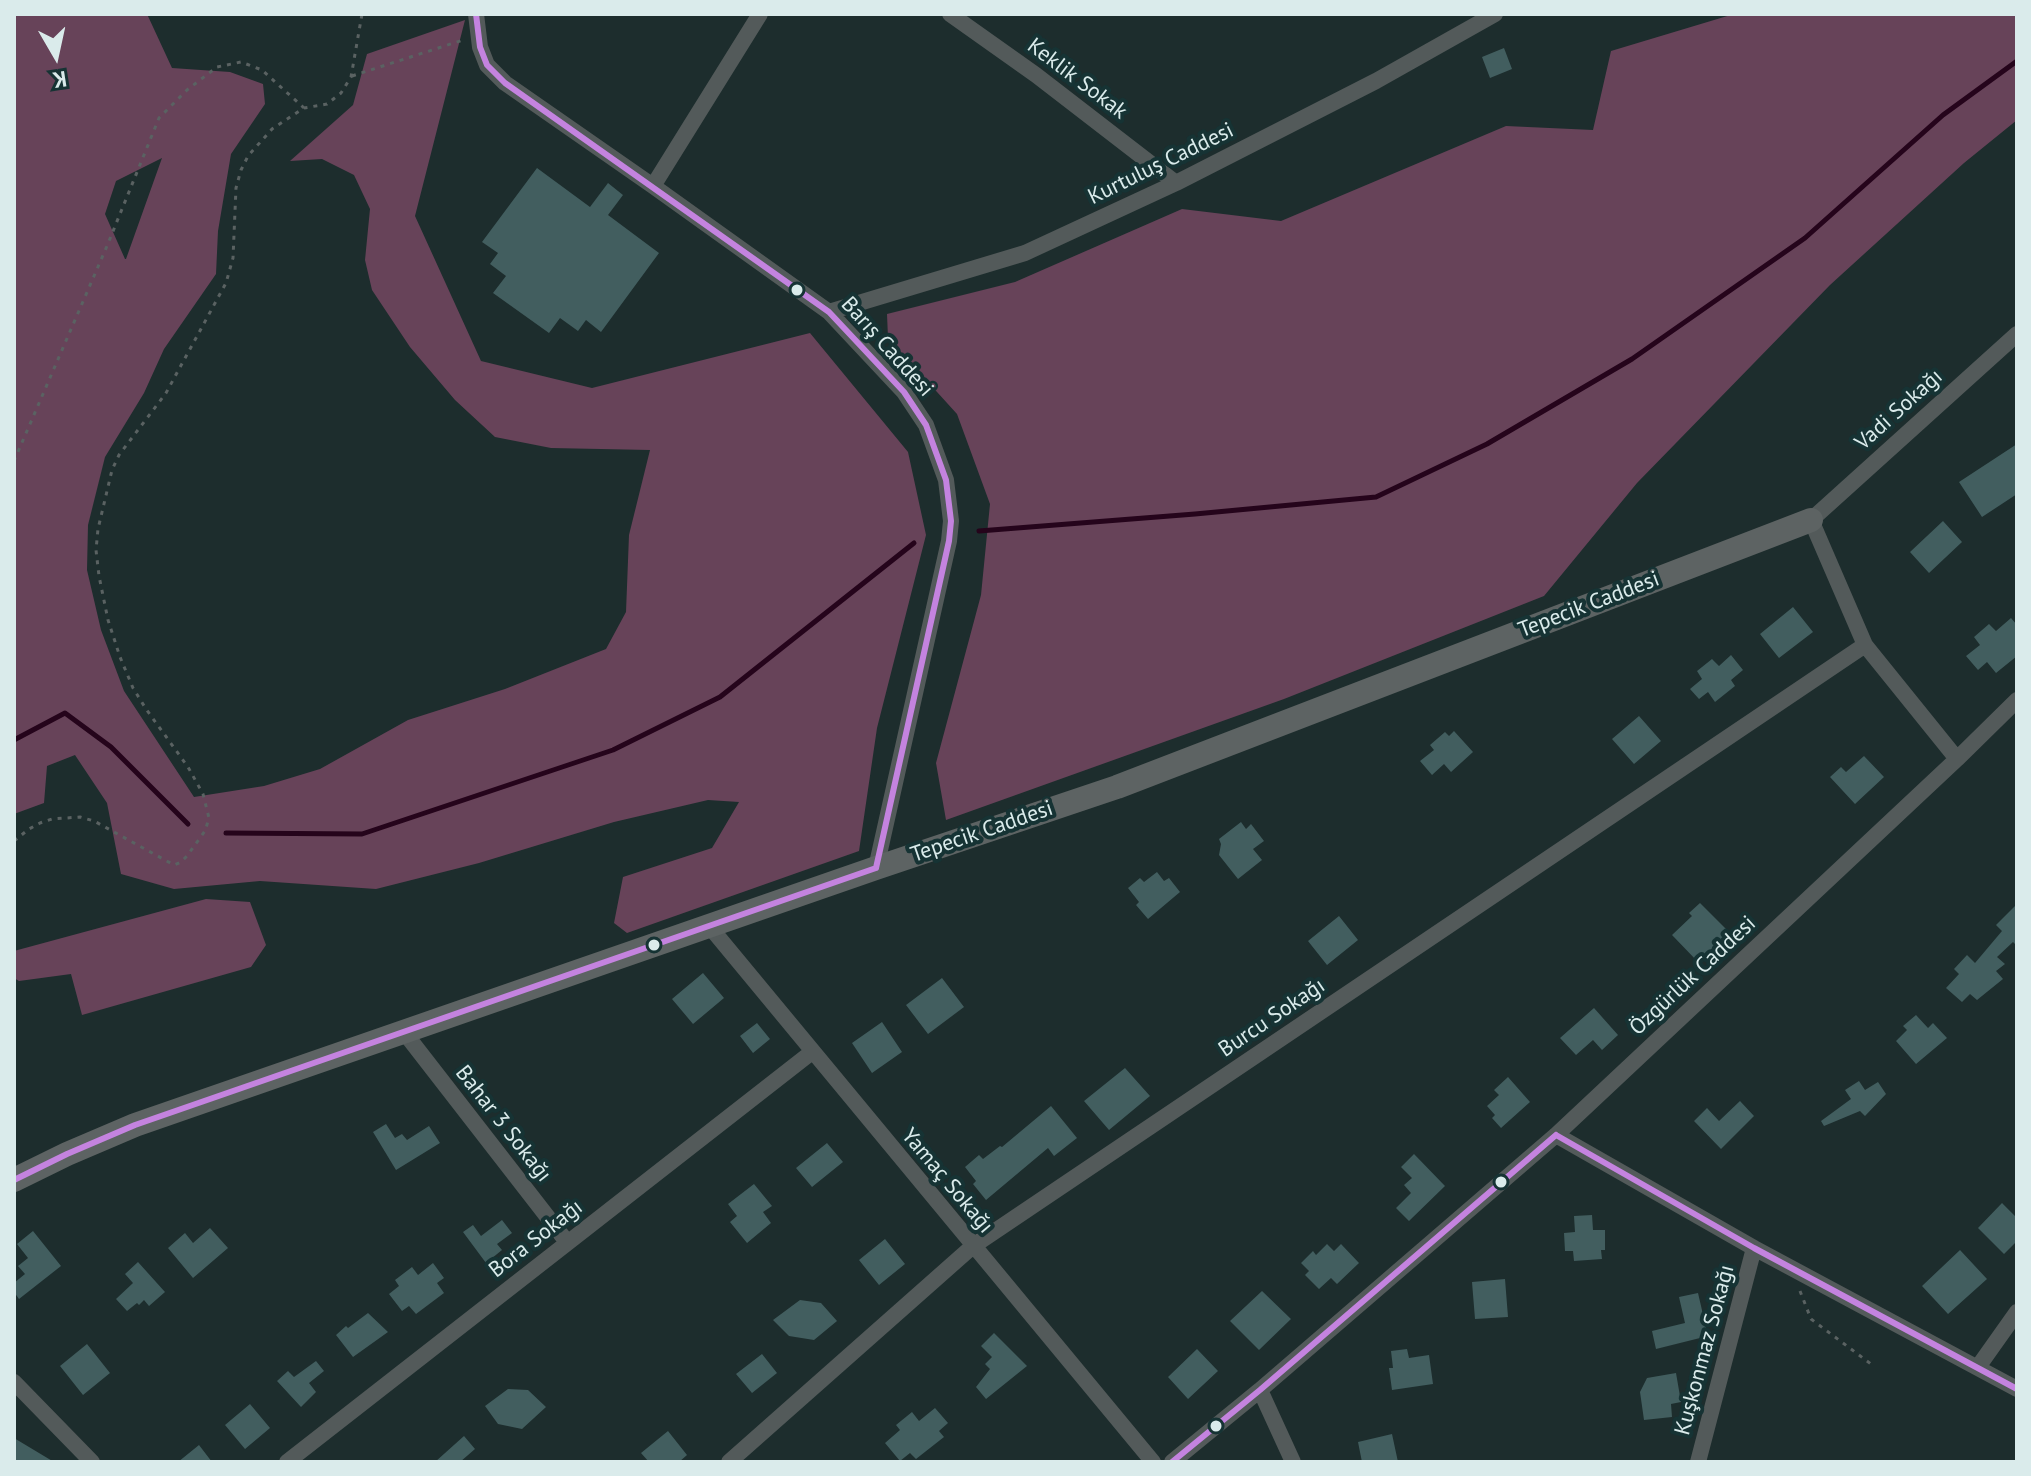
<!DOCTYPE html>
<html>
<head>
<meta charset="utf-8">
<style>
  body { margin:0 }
  #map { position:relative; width:2031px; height:1476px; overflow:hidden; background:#1d2d2d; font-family:"PT Sans",sans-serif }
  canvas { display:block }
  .frame { position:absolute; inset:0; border:16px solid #daebeb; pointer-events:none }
  .north { position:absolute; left:16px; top:16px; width:80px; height:80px; -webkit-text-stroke:6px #163334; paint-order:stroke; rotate:171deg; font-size:22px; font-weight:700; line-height:32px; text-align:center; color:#daebeb }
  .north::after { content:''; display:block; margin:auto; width:28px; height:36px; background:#daebeb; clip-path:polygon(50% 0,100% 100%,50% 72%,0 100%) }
</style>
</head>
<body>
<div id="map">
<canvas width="2031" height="1476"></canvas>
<div class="frame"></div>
<div class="north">K</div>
</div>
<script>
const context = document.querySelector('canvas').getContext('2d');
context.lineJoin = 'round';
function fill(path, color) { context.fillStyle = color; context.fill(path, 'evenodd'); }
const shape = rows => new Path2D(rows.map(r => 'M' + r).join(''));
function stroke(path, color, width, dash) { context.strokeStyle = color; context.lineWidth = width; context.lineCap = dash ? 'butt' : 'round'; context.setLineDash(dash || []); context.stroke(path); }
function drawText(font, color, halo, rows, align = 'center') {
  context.font = font + ' "PT Sans",sans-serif'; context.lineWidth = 8; context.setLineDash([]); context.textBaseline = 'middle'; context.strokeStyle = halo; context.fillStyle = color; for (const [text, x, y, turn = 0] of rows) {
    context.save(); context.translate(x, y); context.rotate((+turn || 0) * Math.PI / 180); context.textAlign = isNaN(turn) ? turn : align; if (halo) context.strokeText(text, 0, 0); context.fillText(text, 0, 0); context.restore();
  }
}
fill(shape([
  [14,14,147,14,172,68,230,72,263,84,265,104,231,154,218,231,216,274,164,349,144,393,105,457,88,525,87,570,101,630,124,691,194,797,264,786,320,769,408,720,505,689,606,649,626,612,629,535,650,450,551,448,495,437,455,400,410,347,372,290,365,260,370,209,354,175,322,159,290,161,353,105,367,54,465,20,415,216,481,361,592,388,810,333,908,452,926,535,877,728,859,851,627,933,614,923,623,877,712,848,739,802,708,800,614,822,479,863,376,889,260,881,174,889,121,874,107,803,75,755,47,766,44,803,14,814],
  [162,158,126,259,125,259,105,214,116,181],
  [1734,14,2017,14,2017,120,1964,163,1830,285,1637,483,1544,596,1284,699,946,820,936,763,981,595,990,504,957,414,888,338,887,314,1015,282,1182,209,1281,221,1506,126,1593,130,1611,51],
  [206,899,250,902,266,945,251,967,82,1015,71,974,19,981,14,978,14,951]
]), '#674359');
stroke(shape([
  [979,531,1195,514,1376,497,1487,444,1632,359,1805,238,1943,115,2017,61],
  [14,740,65,713,111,747,188,824],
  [226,833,362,834,613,750,720,697,914,543]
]), '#25041b', 5);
fill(shape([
  [1504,48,1512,69,1490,78,1482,57],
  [537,168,590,207,608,183,623,195,608,215,659,253,601,332,586,320,578,331,560,318,549,333,493,293,506,276,490,264,498,253,482,242],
  [2017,444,2017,494,1982,517,1959,482],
  [1943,521,1962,542,1929,573,1910,552],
  [1793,607,1813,632,1779,658,1760,634],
  [2011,618,2017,625,2017,656,1996,673,1987,662,1978,670,1966,656,1980,645,1974,637,1989,624,1996,631],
  [1731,655,1743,670,1731,680,1735,686,1715,702,1708,692,1699,699,1690,689,1702,679,1697,671,1712,659,1719,666],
  [1639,716,1661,741,1634,764,1612,739],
  [1454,731,1473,752,1451,772,1444,764,1432,775,1420,761,1434,750,1430,745,1445,732,1449,736],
  [1864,756,1884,777,1855,804,1830,777,1841,767,1846,772],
  [1241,822,1246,829,1251,824,1264,841,1253,849,1262,860,1238,879,1219,855,1221,844,1219,839],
  [1157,872,1164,881,1169,878,1180,892,1148,919,1136,905,1139,902,1128,888,1140,878,1144,882],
  [1700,903,1729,932,1698,962,1672,935,1692,916,1689,913],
  [2017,904,2017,946,2013,942,1997,957,2005,964,1996,971,2003,979,1977,1000,1970,994,1962,1002,1946,988,1959,974,1954,969,1967,955,1975,963,2002,931,1996,925],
  [1339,916,1358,940,1327,965,1308,941],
  [703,973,724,998,693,1024,672,999],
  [942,978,964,1007,928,1034,906,1005],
  [1594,1008,1618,1035,1602,1050,1593,1040,1576,1055,1560,1038],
  [1916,1015,1928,1028,1933,1023,1947,1038,1916,1064,1896,1041,1907,1030,1903,1026],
  [882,1022,902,1052,872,1073,852,1043],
  [757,1023,770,1039,753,1053,740,1036],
  [1125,1068,1150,1096,1109,1130,1084,1101],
  [1508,1077,1530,1102,1501,1128,1492,1118,1495,1115,1487,1106,1499,1095,1494,1090],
  [1859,1081,1865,1090,1878,1082,1886,1094,1865,1116,1860,1111,1824,1126,1821,1121,1851,1099,1845,1090],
  [1740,1101,1754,1116,1721,1149,1694,1121,1707,1108,1719,1121],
  [1051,1106,1077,1138,1054,1156,1048,1148,986,1200,973,1184,976,1181,965,1167,979,1155,983,1159,1000,1146,1002,1147],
  [386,1124,395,1138,402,1134,407,1140,429,1126,440,1143,396,1170,373,1132],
  [827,1143,843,1162,812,1187,796,1168],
  [1414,1154,1445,1186,1409,1221,1396,1208,1411,1193,1404,1185,1412,1178,1401,1167],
  [754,1184,772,1206,763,1212,771,1223,747,1243,730,1222,737,1216,728,1204],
  [2002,1203,2017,1218,2017,1241,2004,1254,1978,1228],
  [1592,1215,1593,1230,1605,1230,1605,1250,1601,1250,1602,1259,1574,1261,1573,1251,1565,1251,1564,1233,1575,1232,1574,1216],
  [502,1220,512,1233,497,1244,502,1250,486,1263,463,1232,473,1225,481,1236],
  [210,1228,228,1248,193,1278,168,1248,185,1233,193,1243],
  [33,1231,61,1266,19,1299,14,1292,14,1283,25,1274,18,1266,28,1258,17,1244],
  [885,1239,905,1264,879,1285,859,1260],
  [1327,1244,1334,1251,1341,1244,1359,1263,1337,1284,1331,1278,1319,1289,1305,1275,1309,1271,1301,1263,1313,1251,1316,1255],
  [1960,1250,1987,1279,1948,1314,1922,1286],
  [138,1262,165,1292,149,1306,144,1300,139,1305,137,1303,127,1311,116,1299,133,1283,125,1274],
  [433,1263,444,1278,437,1283,444,1293,416,1314,409,1306,402,1311,389,1294,399,1286,395,1280,412,1267,418,1275],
  [1505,1279,1508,1317,1475,1319,1472,1282],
  [1262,1291,1291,1319,1259,1350,1230,1321],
  [1698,1293,1708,1336,1656,1349,1652,1331,1685,1323,1679,1297],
  [800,1300,821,1303,837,1321,814,1340,789,1336,773,1320],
  [368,1313,388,1332,353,1357,336,1335,346,1326,348,1328],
  [994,1333,1027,1366,986,1399,976,1387,990,1369,985,1364,992,1357,981,1346],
  [87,1344,110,1373,83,1395,60,1366],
  [1197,1349,1218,1371,1188,1399,1168,1377],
  [1407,1349,1409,1358,1429,1355,1433,1384,1392,1390,1389,1368,1393,1368,1391,1351],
  [762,1354,777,1373,752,1393,736,1374],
  [316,1361,324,1371,309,1383,316,1392,301,1407,277,1381,288,1371,294,1377],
  [1676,1373,1681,1402,1671,1404,1672,1417,1644,1420,1640,1392,1647,1378],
  [508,1389,528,1390,546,1407,522,1429,498,1424,485,1406],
  [250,1404,270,1428,245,1449,225,1425],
  [935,1408,948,1423,939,1431,944,1437,916,1459,910,1453,900,1461,885,1443,900,1430,896,1425,912,1412,919,1421],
  [668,1431,687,1455,679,1462,649,1462,641,1453],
  [1392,1434,1398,1462,1362,1462,1358,1442],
  [464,1436,475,1449,460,1462,435,1462],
  [14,1438,54,1462,14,1462],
  [199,1445,212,1462,178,1462]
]), '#425e5f');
stroke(shape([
  [352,76,463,40],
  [14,461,107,246,159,118,187,90,217,67,241,62,262,70,304,108],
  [14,841,29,829,40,823,52,819,80,817,94,821,174,865,181,862,187,856,205,831,209,818,203,794,188,767,146,709,133,688,120,657,108,620,99,576,96,550,98,529,112,470,119,455,166,393,226,283,233,258,236,188,241,170,248,156,272,129,304,108,327,104,341,93,351,77,362,14],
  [1800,1291,1811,1319,1871,1364]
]), '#5a6262', 3, [4, 6]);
stroke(shape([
  [476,14,480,47,487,65,505,83,653,186,829,312,904,392,926,425,946,480,951,521,949,541,876,868],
  [950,14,1036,75,1176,183],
  [653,186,760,14],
  [829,312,1025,253,1176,183,1376,81,1495,14],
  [1957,759,1865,645,1811,520,2017,334],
  [710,927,1153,1462],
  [404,1032,567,1242],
  [1556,1135,1754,1248,2017,1389],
  [1978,1367,2017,1312],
  [14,1382,92,1462],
  [1260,1390,1293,1462],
  [287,1462,812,1052],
  [729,1462,973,1246,1865,645],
  [1172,1462,1260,1390,1556,1135,1957,759,2017,700],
  [1698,1462,1754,1248]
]), '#535a5a', 16);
stroke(shape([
  [14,1180,67,1154,135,1125,876,868,1117,787,1811,520]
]), '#5d6363', 24);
stroke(shape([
  [476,14,480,47,487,65,505,83,829,312,904,392,926,425,946,480,951,521,949,541,876,868],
  [1556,1135,1754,1248,2017,1389],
  [14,1180,67,1154,135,1125,876,868],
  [1172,1462,1260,1390,1556,1135]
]), '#c483df', 6);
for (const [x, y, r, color] of [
  [797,290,7,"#daebeb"],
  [654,945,7,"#daebeb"],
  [1501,1182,7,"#daebeb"],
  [1216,1426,7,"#daebeb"]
]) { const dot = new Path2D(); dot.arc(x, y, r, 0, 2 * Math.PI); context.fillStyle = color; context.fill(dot); stroke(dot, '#163334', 3); }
drawText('22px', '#daebeb', '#163334', [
  ["Keklik Sokak",1077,79,37],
  ["Kurtuluş Caddesi",1161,164,-26],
  ["Barış Caddesi",887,347,48],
  ["Vadi Sokağı",1899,410,-42],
  ["Tepecik Caddesi",1589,605,-21],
  ["Tepecik Caddesi",982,832,-19],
  ["Özgürlük Caddesi",1693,976,-43],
  ["Burcu Sokağı",1272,1018,-34],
  ["Bahar 3 Sokağı",503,1124,52],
  ["Yamaç Sokağı",947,1181,50],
  ["Bora Sokağı",536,1239,-38],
  ["Kuşkonmaz Sokağı",1705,1350,-75]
]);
</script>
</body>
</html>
